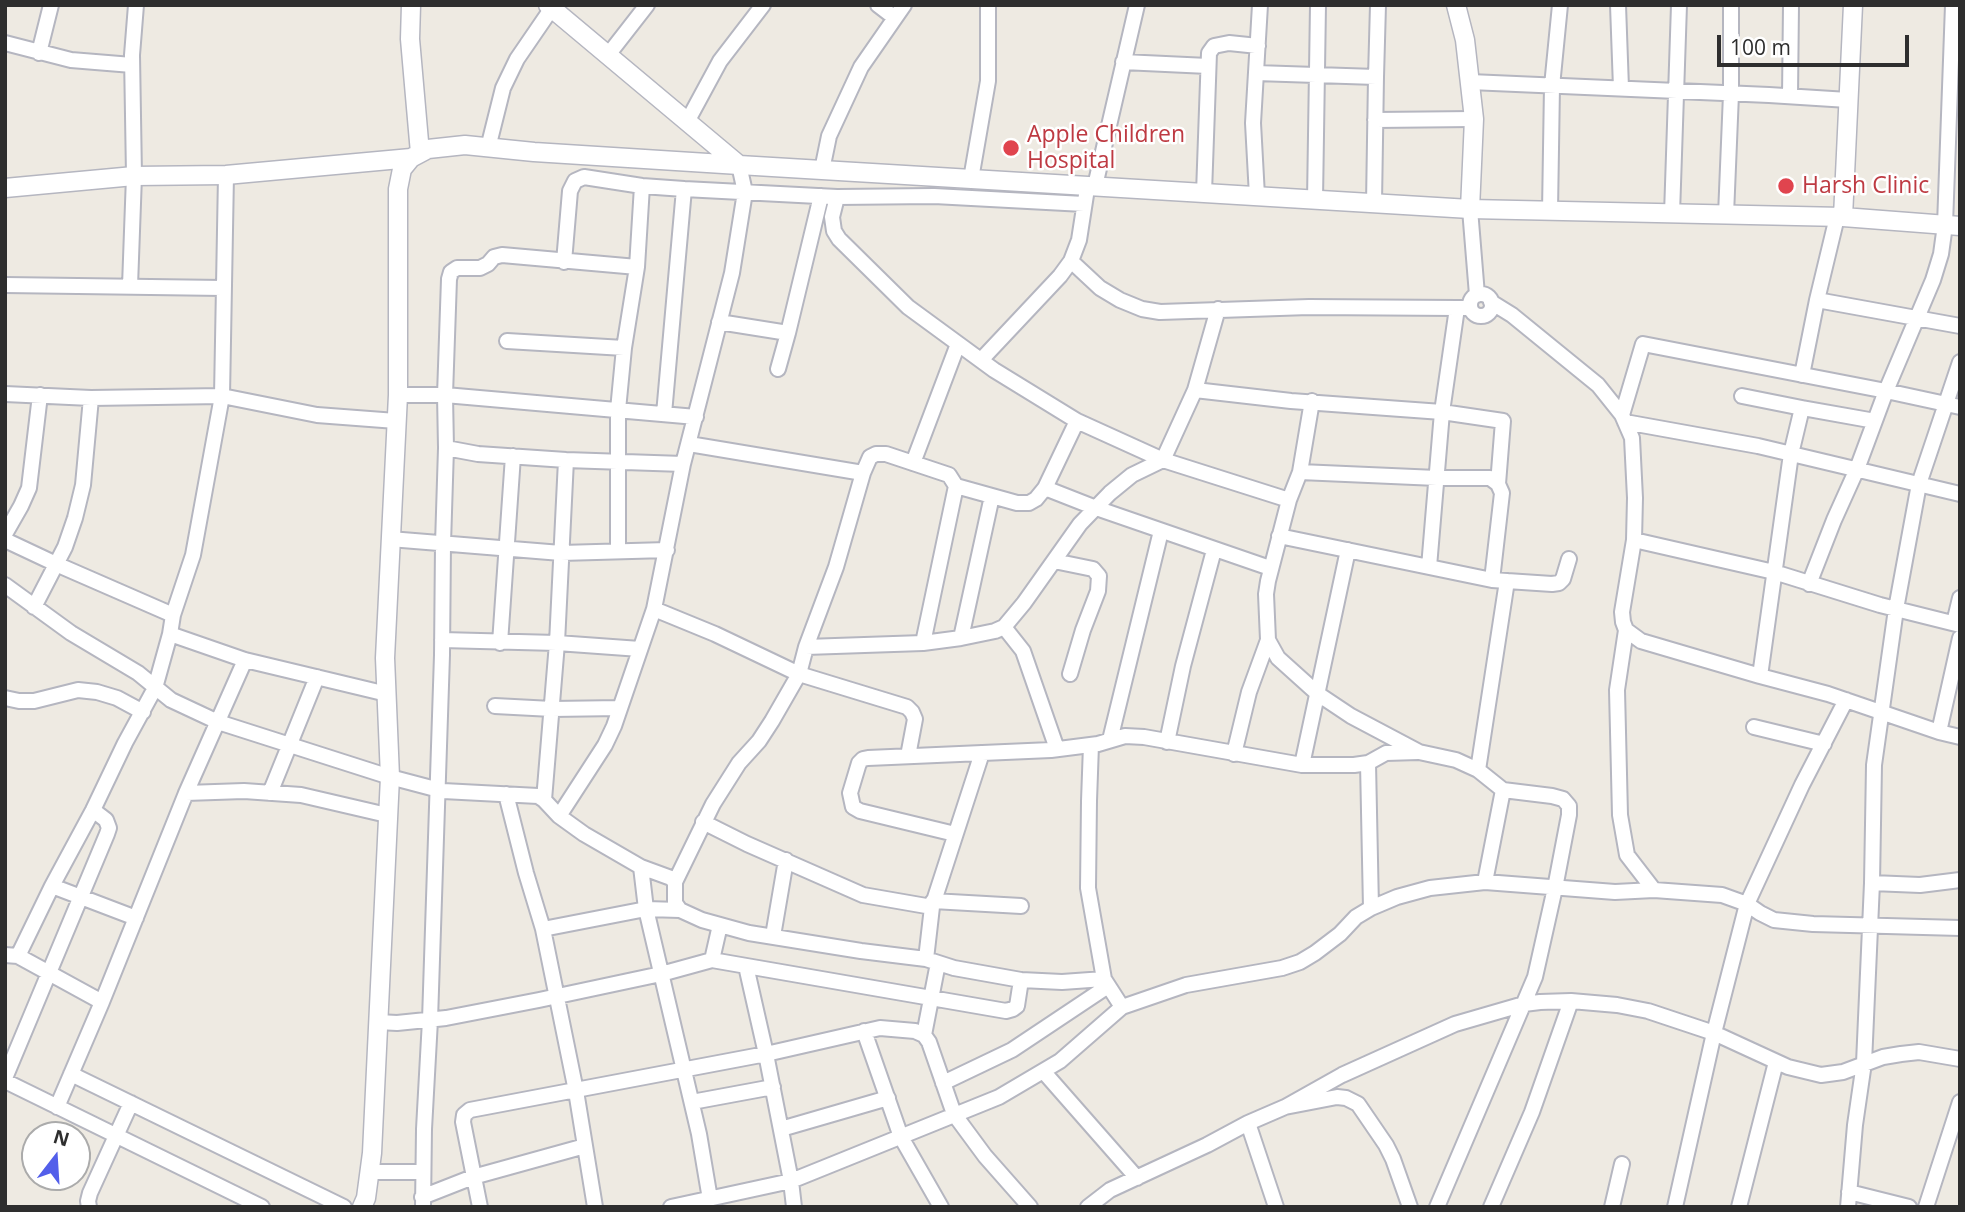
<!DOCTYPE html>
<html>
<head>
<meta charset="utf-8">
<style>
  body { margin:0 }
  #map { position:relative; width:1965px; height:1212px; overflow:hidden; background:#eeeae2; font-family:"Open Sans",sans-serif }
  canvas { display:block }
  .frame { position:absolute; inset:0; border:7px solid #2e2e2e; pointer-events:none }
  .north { position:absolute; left:21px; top:1121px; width:70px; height:70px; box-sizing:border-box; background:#fff; border:2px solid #ababab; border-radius:50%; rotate:17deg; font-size:19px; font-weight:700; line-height:28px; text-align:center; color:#2e2e2e }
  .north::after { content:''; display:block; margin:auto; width:24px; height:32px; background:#535fea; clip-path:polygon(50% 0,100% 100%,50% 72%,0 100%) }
  .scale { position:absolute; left:1717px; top:35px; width:192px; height:32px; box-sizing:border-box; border:4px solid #2e2e2e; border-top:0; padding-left:9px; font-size:21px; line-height:24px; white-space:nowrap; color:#2e2e2e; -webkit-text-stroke:5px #fff; paint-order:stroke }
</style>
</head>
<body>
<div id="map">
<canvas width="1965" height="1212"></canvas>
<div class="frame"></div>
<div class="north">N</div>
<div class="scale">100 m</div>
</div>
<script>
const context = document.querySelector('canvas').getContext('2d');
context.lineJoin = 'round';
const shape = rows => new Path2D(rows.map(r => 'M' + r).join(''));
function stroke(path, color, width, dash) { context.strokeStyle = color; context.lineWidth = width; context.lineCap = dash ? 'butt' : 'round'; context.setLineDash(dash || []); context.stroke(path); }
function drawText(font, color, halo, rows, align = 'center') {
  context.font = font + ' "Open Sans",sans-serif'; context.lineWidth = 5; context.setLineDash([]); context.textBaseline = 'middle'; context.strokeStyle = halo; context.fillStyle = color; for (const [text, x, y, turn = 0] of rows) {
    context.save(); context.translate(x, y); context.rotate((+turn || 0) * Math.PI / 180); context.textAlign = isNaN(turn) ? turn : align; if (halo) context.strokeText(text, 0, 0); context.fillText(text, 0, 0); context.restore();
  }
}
const minor = shape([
  [878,5,895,18],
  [1618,5,1621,88],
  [5,43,71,60,132,65],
  [39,53,51,5],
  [608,55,647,5],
  [1123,62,1208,66],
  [1256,73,1376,77,1378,5],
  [1470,82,1769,95,1848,100],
  [1790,96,1791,5],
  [1375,120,1474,119],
  [687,122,720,61,763,5],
  [488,148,503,88,517,59,554,5],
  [822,170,829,136,861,67,904,5],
  [971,179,988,81,988,5],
  [1095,186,1137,5],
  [1204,193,1209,53,1214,46,1229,43,1258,46],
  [1257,196,1253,123,1260,5],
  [837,197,832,217,834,231,839,239,908,307,994,370,1077,421,1163,460,1289,500],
  [1315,200,1318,5],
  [1374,203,1376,77],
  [1470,209,1477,295],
  [1550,211,1552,86,1560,5],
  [1672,214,1679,5],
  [1726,215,1731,94,1731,5],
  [1837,217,1817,300,1960,326],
  [1071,261,1100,288,1120,300,1142,309,1160,312,1309,307,1457,308],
  [564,262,570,191,575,181,584,177,642,186,684,189,837,197,934,196,1084,204],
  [5,285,223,288],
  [130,286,134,176,132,55,136,5],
  '1470 305a11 11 0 1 1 22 0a11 11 0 1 1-22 0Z',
  [1491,302,1512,315,1598,385,1622,415,1632,438,1635,498,1634,540,1622,612,1623,622,1626,630,1641,641,1760,676,1828,694,1939,732,1960,737],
  [719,322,788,333],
  [507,341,624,348],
  [981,360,1060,276,1071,261,1079,240,1086,195],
  [778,369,788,333,821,196],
  [1802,375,1817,300],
  [1195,390,1291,401,1442,412,1503,421,1498,484],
  [5,394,91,398,222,396,317,415,396,421],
  [398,395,445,395,696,417],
  [1742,396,1802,408,1875,421],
  [1312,401,1300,472,1289,500,1268,581,1266,594,1268,640,1278,658,1318,694,1351,716,1419,752,1456,760,1478,770,1503,790,1552,796,1563,799,1569,806,1569,815,1555,888,1535,977,1437,1207],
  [664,414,684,189],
  [1622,415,1643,344,1886,391,1960,407],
  [1625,422,1758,446,1960,494],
  [689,444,863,473],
  [446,448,478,454,566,460,683,464],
  [913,463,958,344],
  [1300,472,1437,478,1490,478,1498,484,1502,493,1492,580],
  [956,486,1017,503,1029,503,1036,499,1045,488,1077,421],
  [1045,488,1096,508,1270,568],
  [5,534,21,506,29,488,40,395],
  [1279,536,1492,580,1552,584,1559,583,1563,579,1569,559],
  [390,539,561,553,667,550],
  [5,540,56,564,173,615],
  [1634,540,1774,572,1880,605,1960,625],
  [618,551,618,410,624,348,637,267,642,186],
  [1054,561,1093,569,1099,576,1098,591,1083,630,1070,674],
  [1429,567,1442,412,1457,308,1470,308],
  [1809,584,1834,520,1857,469,1886,391,1933,280,1941,254,1945,225,1953,5],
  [5,585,71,633,138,673,171,700,218,722,390,777,443,791,538,796,544,800,559,816,584,834,641,867,671,878,675,882,675,903,680,910,702,920,749,933,861,951,926,959,954,968,1021,980,1062,982,1104,979,1122,1007,1186,985,1282,968,1300,962,1315,953,1340,934,1356,917,1371,908,1397,897,1430,888,1485,882,1615,892,1654,890,1722,895,1747,904,1760,913,1774,920,1813,924,1960,928],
  [34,607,65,547,75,518,83,485,91,398],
  [654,609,715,634,799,674,907,707,912,712,915,719,908,756],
  [1954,623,1960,598],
  [1004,627,1023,651,1057,749],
  [1626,630,1617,690,1620,815,1627,855,1654,890],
  [170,634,245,660,387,694],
  [961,638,992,496],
  [442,640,557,643,640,649],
  [500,643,513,456],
  [806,647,836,567,863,473,870,457,876,454,886,454,949,475,956,486,923,643],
  [1760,676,1791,454,1802,408],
  [5,698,19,701,34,701,78,690,97,692,117,698,143,712],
  [495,706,552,709,620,708],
  [1754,727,1824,744],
  [1939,732,1960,638],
  [1110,740,1161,531],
  [1167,742,1183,666,1214,550],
  [1091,745,1089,801,1088,888,1104,979],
  [1234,754,1249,692,1268,640],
  [1368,763,1371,908],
  [1302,765,1348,550],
  [1478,770,1507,581],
  [186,793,244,791,301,795,387,815],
  [270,793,317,677],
  [506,794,526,873,543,929,576,1091,595,1207],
  [544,800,557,643,566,460],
  [559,816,605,745,614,726,654,609,683,464,732,273,745,192,739,165],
  [703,822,747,844,863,895,932,907,982,753],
  [955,834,860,811,853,807,850,793,859,763,863,759,868,758,1051,750,1098,744,1125,736,1144,737,1302,765,1354,765,1368,763,1386,753,1418,752],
  [641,867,646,909,699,1134,710,1199],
  [675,882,713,804,739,763,759,741,772,721,799,674,806,647,923,643,961,638,995,631,1004,627,1024,603,1080,524,1110,493,1132,475,1163,460,1195,390,1218,309],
  [1485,882,1503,790],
  [1872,883,1920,885,1960,880],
  [52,886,136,918],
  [933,901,1021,906],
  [543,929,646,909,680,910],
  [773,936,786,860],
  [5,955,18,956,102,1002],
  [18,956,52,886,93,810,125,743,155,688,170,634,173,615,193,555,222,396,226,175],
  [926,959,932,907],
  [712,960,720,925],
  [746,966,766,1054,791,1181,794,1207],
  [378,1022,397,1023,446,1018,539,1000,661,974,712,960,1006,1011,1013,1009,1017,1006,1021,980],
  [864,1031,901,1137,941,1207],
  [924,1035,938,963],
  [1043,1071,1137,1178],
  [71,1074,344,1207],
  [5,1078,107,834,109,828,106,820,93,810],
  [5,1081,262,1207],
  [943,1083,1012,1050,1108,986],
  [692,1102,773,1087],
  [57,1107,102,1002,186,793,245,660],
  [1285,1107,1342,1075,1455,1024,1524,1004,1540,1002,1571,1001,1617,1005,1648,1011,1714,1033,1788,1067,1821,1075,1843,1072,1883,1057,1901,1054,1919,1052,1960,1059],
  [1248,1123,1276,1207],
  [781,1129,888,1098],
  [370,1172,423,1172],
  [1849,1192,1909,1207],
  [422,1197,473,1177,585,1146],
  [89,1207,88,1201,90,1193,131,1103],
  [423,1207,424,1129,430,1020,442,655,443,544,446,448,445,395,449,279,451,272,457,268,480,268,488,264,494,257,502,255,637,267],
  [480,1207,463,1122,464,1115,470,1110,766,1054,880,1028,915,1031,924,1035,929,1042,954,1114,985,1156,1030,1207],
  [671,1207,791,1181,999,1097,1060,1061,1122,1007],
  [1088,1207,1110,1190,1207,1145,1248,1123,1285,1107,1337,1097,1346,1098,1358,1104,1386,1145,1393,1159,1410,1207],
  [1491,1207,1532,1112,1571,1001],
  [1612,1207,1622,1164],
  [1675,1207,1714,1033,1747,904,1802,785,1846,700],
  [1739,1207,1776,1062],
  [1848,1207,1855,1125,1864,1063,1872,883,1874,765,1896,609,1919,484,1960,362],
  [1926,1207,1960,1102]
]);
const tertiary = shape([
  [411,5,410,39,420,153],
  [548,5,739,165,1470,209,1843,217,1960,226],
  [1456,5,1465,40,1474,119,1470,209],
  [5,188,134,176,226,175,411,158],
  [1843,217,1853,5],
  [362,1207,366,1198,372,1153,390,777,385,658,398,395,398,189,402,169,411,158,428,149,465,145,534,152,739,165]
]);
stroke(minor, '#b5b6c0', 18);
stroke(tertiary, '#b5b6c0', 21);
stroke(minor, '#fff', 14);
stroke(tertiary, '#fff', 18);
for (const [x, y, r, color] of [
  [1011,148,9,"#e0444e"],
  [1786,186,9,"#e0444e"]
]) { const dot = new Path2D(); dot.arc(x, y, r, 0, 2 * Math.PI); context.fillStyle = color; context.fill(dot); stroke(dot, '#fff', 2.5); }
drawText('23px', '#be3a42', '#fff', [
  ["Apple Children",1027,135],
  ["Hospital",1027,161],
  ["Harsh Clinic",1802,186]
], 'left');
</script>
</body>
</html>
